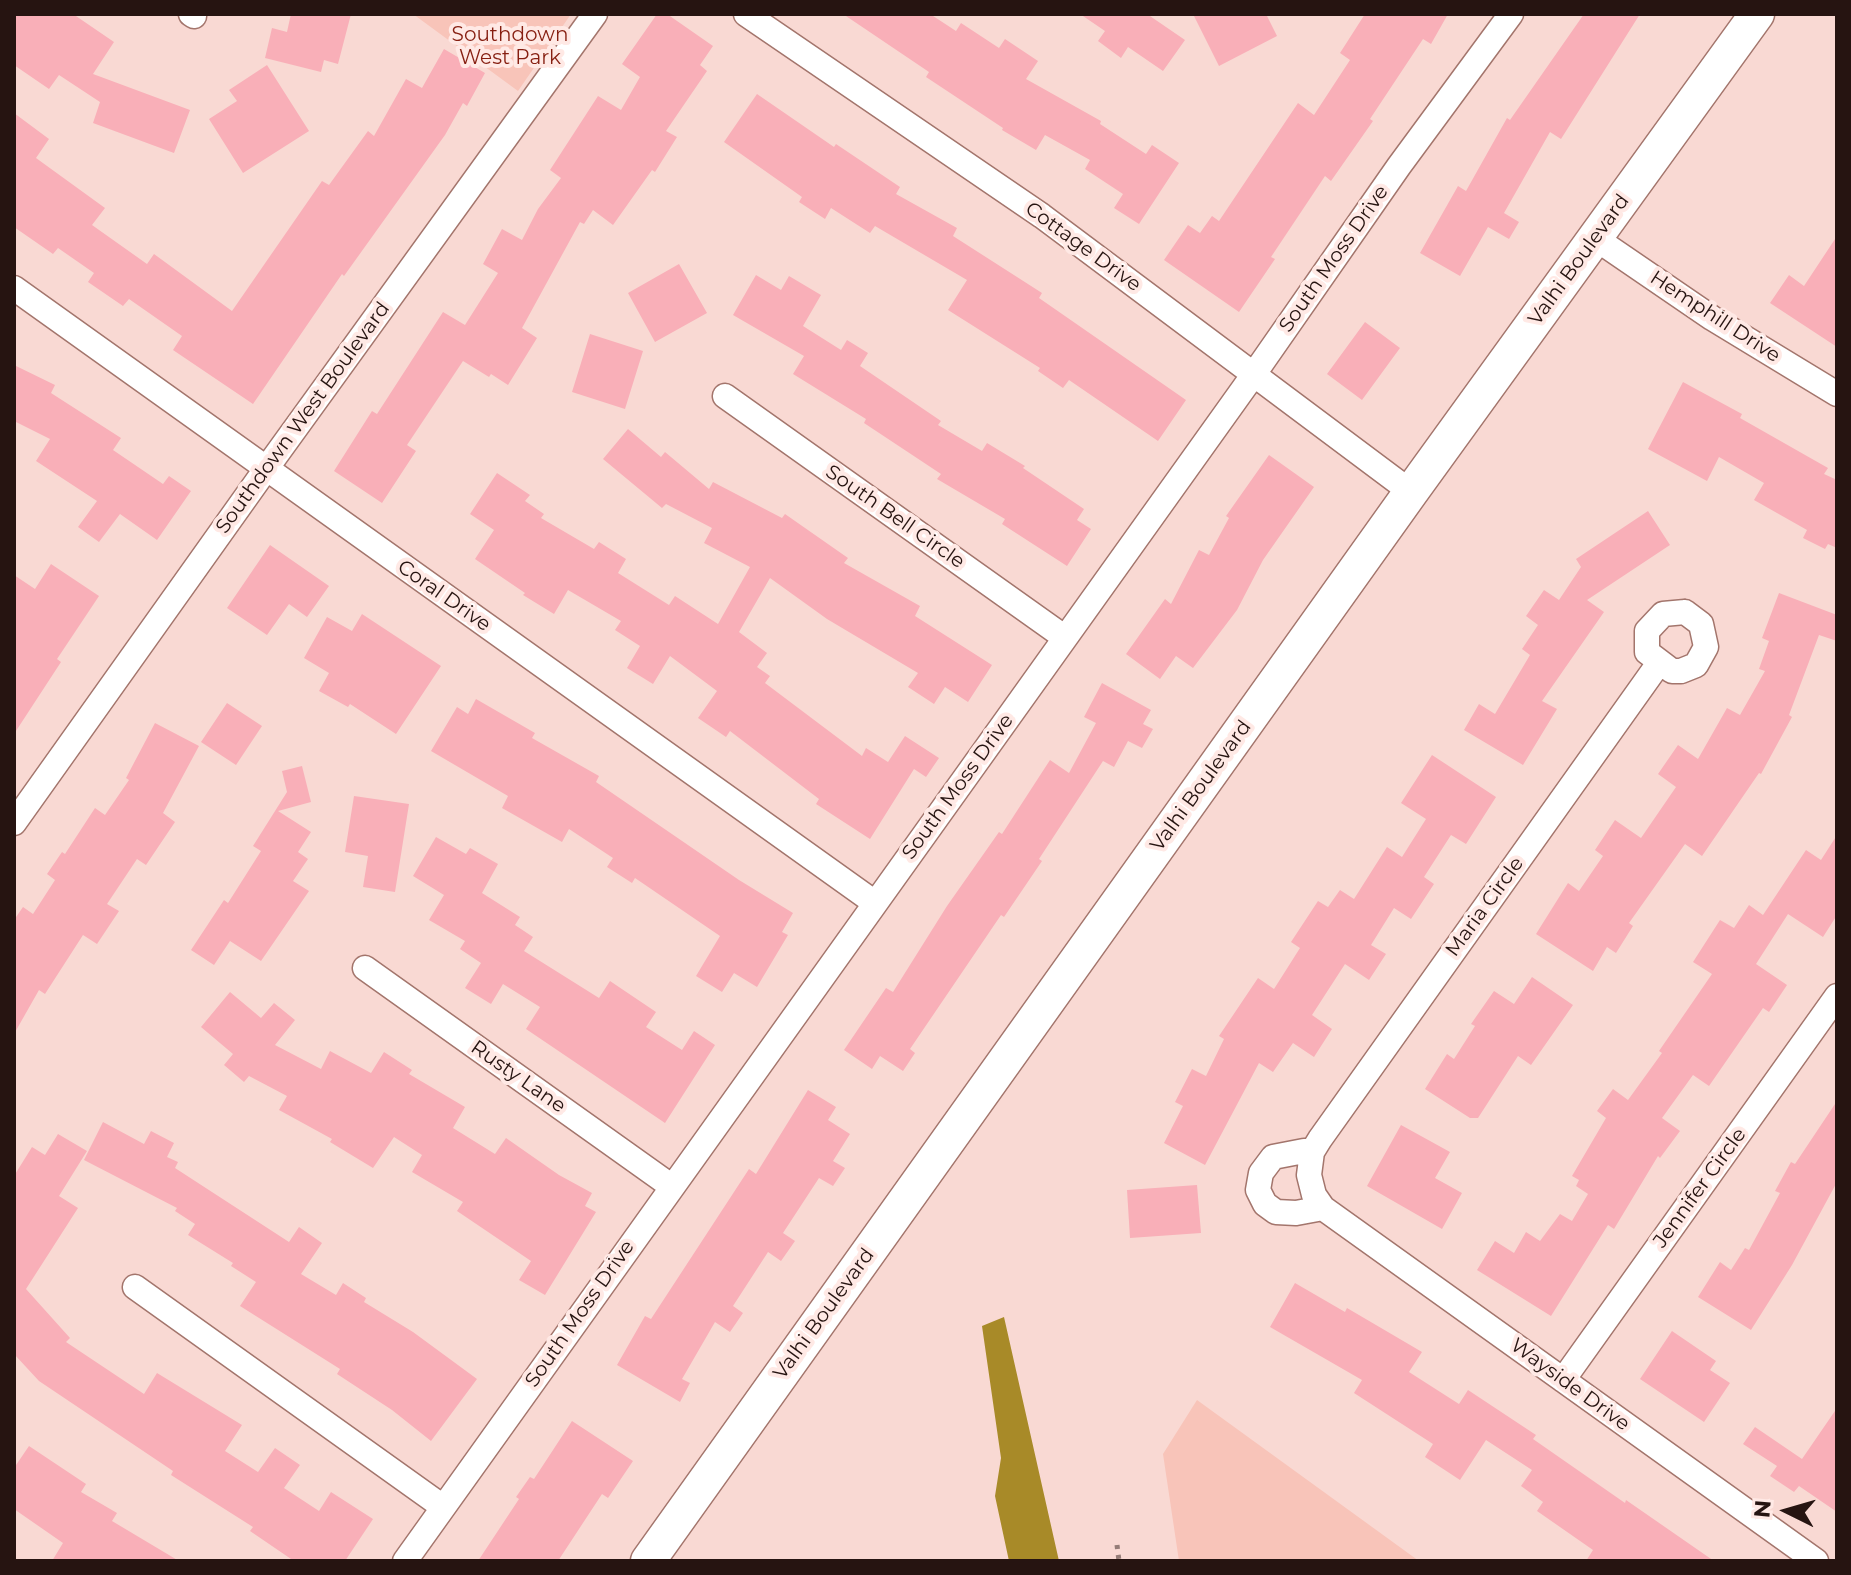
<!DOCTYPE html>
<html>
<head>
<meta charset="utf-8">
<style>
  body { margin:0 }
  #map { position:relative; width:1851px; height:1575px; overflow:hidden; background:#f9d9d3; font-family:Montserrat,sans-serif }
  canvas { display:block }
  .frame { position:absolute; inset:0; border:16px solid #261411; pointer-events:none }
  .north { position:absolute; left:1747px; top:1471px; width:80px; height:80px; -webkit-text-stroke:6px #ffe9e5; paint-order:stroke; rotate:275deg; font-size:22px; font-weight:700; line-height:32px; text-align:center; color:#261411 }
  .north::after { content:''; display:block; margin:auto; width:28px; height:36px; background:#261411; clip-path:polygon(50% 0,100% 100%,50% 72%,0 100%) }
</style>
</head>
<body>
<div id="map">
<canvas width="1851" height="1575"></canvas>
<div class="frame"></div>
<div class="north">N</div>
</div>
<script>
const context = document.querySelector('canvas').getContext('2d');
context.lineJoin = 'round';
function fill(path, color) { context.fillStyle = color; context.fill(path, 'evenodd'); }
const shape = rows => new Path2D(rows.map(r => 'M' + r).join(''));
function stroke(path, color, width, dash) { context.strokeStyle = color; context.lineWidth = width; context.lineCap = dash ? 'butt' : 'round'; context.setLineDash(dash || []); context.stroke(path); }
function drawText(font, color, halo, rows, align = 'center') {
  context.font = font + ' Montserrat,sans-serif'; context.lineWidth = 8; context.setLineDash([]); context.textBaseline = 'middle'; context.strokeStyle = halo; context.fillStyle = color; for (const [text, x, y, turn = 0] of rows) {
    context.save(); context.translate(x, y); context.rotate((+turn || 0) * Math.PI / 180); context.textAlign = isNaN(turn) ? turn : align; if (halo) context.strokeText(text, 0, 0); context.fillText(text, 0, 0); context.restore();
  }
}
fill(shape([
  [413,14,571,14,518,91],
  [1197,1400,1419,1561,1179,1561,1163,1454]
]), '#f8c4b9');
fill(shape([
  [1004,1317,1059,1561,1009,1561,995,1496,1001,1458,982,1326]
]), '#a88a28');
fill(shape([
  [14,14,73,14,114,42,93,74,190,110,174,153,93,123,100,102,59,75,49,89,14,65],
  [291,14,351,14,338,64,324,60,321,72,265,58,272,28,287,32],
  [657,14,667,14,713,46,700,65,707,71,666,131,677,137,655,172,652,170,613,225,593,210,584,224,580,222,522,328,537,338,508,385,491,374,489,377,463,361,407,445,416,451,382,503,334,471,372,411,377,414,443,312,465,325,498,273,483,264,502,229,522,240,538,209,561,178,550,170,598,96,621,110,640,77,622,64],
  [843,14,930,14,956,31,961,23,999,48,1005,39,1038,61,1026,79,1101,121,1100,124,1146,154,1152,145,1179,163,1139,224,1114,208,1123,194,1085,169,1090,160,1045,135,1036,150,1002,130,1003,128,926,77,929,72],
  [1080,14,1147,14,1185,40,1163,71,1128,47,1121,58,1098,41,1105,31],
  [1193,14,1266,14,1277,36,1219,66],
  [1365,14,1448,14,1431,44,1423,39,1370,119,1373,121,1331,181,1325,176,1271,257,1275,259,1239,312,1164,260,1188,225,1200,233,1212,216,1219,221,1298,103,1314,115,1350,60,1340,53],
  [1584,14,1640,14,1561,139,1550,132,1504,213,1519,222,1509,239,1488,227,1460,276,1420,253,1458,186,1466,191,1507,118,1510,120],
  [444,49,485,73,467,106,463,103,445,135,344,276,342,274,253,404,173,350,182,336,129,299,123,306,88,282,94,273,58,248,53,254,14,227,14,113,49,139,36,158,105,208,92,225,147,264,154,254,232,311,322,181,329,185,368,131,374,136,406,79,422,88],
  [267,65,309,131,243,173,209,119,237,101,229,90],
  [757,94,834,147,836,144,900,187,896,194,957,228,953,236,1042,293,1039,298,1186,400,1158,441,1069,380,1063,388,1038,371,1040,368,948,310,967,280,875,226,870,233,831,208,825,219,799,202,802,197,724,142],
  [1837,236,1837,347,1770,303,1789,275,1804,286],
  [679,264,707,313,655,342,628,293],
  [756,275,781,290,789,276,821,295,803,326,841,350,847,340,868,353,860,366,941,421,938,425,982,451,987,443,1025,466,1023,468,1084,509,1077,520,1091,529,1067,566,1002,524,1005,519,937,479,941,474,864,423,866,419,793,374,804,356,733,315],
  [1365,322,1400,348,1362,400,1327,374],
  [590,334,643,351,625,409,572,392],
  [14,365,55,385,51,393,121,438,113,450,163,484,169,476,191,491,157,540,120,514,99,542,78,527,97,501,36,461,50,439,14,421],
  [1683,382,1742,414,1740,418,1828,468,1824,474,1837,480,1837,548,1828,544,1825,549,1803,538,1807,530,1754,500,1764,483,1719,457,1707,481,1648,449],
  [628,429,661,457,665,452,709,489,713,482,782,518,785,514,848,558,844,563,920,606,915,616,992,665,968,702,945,687,934,704,908,687,918,673,827,619,770,578,739,632,767,653,757,667,770,676,765,683,862,756,866,748,888,762,905,736,939,758,926,777,914,769,870,839,816,804,819,799,730,731,726,737,698,718,717,691,670,656,653,684,627,668,640,646,615,630,621,621,568,590,554,614,523,595,525,593,475,559,494,530,470,514,497,473,530,495,525,501,544,514,541,518,594,549,599,542,626,559,618,573,669,605,675,596,718,624,750,567,704,543,712,528,666,504,662,508,603,459],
  [1269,455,1314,487,1263,560,1237,610,1193,668,1176,656,1160,679,1126,654,1165,599,1171,604,1199,550,1209,555,1229,518,1226,516],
  [1648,511,1670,545,1587,600,1604,612,1542,701,1557,709,1523,765,1464,730,1479,704,1495,714,1530,655,1522,649,1538,625,1526,616,1544,590,1559,600,1581,567,1576,559],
  [270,545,329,586,307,617,289,604,267,635,227,608],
  [51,564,99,596,57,659,61,662,14,734,14,575,35,589],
  [1779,593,1837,615,1837,641,1819,635,1789,715,1792,717,1761,774,1759,773,1702,856,1685,844,1629,923,1633,926,1616,953,1607,947,1593,971,1536,934,1568,883,1579,891,1603,856,1595,850,1615,820,1641,838,1676,787,1658,774,1678,745,1698,759,1727,708,1740,715,1765,671,1759,669,1769,641,1762,638],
  [362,614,441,666,396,734,350,704,348,707,319,691,329,673,304,658,327,617,352,631],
  [1102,683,1151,710,1143,724,1153,729,1142,748,1128,741,1114,767,1103,761,1039,859,1042,861,1004,917,1001,915,910,1049,915,1053,903,1071,880,1056,872,1069,844,1050,886,988,893,992,947,906,999,832,1002,834,1050,760,1069,773,1096,723,1084,717],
  [476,699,535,733,532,738,599,776,596,782,739,880,793,913,782,932,788,935,757,987,734,973,722,992,696,976,720,936,635,878,632,883,607,867,613,858,569,829,562,842,502,808,508,796,431,751,457,707,468,714],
  [227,703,262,726,236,765,201,742],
  [155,723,199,746,163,813,175,822,146,865,137,859,107,904,119,911,97,944,83,935,45,994,39,990,14,1034,14,920,23,907,33,914,55,880,47,874,62,852,65,854,95,808,105,815,129,780,126,778],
  [1432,755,1496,797,1466,844,1451,835,1424,877,1434,884,1411,919,1394,908,1371,945,1386,954,1369,980,1345,964,1312,1015,1332,1029,1314,1057,1293,1043,1273,1072,1259,1063,1205,1165,1164,1143,1183,1106,1175,1102,1192,1069,1206,1076,1224,1039,1219,1036,1258,978,1274,989,1300,948,1291,942,1318,901,1328,907,1340,890,1354,899,1387,847,1402,857,1426,819,1401,803],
  [302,766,311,802,278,811,311,832,298,852,308,859,293,881,309,891,261,961,230,941,214,965,191,950,224,900,228,903,261,851,253,846,287,792,282,771],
  [354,796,409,804,395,892,363,887,368,856,345,852],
  [1837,835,1837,915,1823,937,1788,914,1756,964,1787,985,1769,1012,1763,1008,1709,1086,1693,1075,1662,1118,1680,1131,1660,1158,1658,1156,1614,1229,1608,1225,1551,1316,1477,1270,1495,1241,1514,1253,1526,1232,1540,1241,1560,1214,1572,1221,1588,1194,1576,1186,1579,1180,1572,1176,1606,1118,1597,1111,1613,1089,1628,1100,1662,1053,1659,1051,1712,974,1693,962,1720,920,1734,928,1749,905,1763,915,1806,850,1821,860],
  [436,837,466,854,470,848,498,864,482,893,520,917,515,925,533,937,524,951,599,998,610,981,656,1012,646,1027,682,1050,694,1031,715,1045,665,1123,526,1029,540,1007,503,984,491,1004,465,988,481,963,460,949,465,941,429,920,444,895,413,876],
  [1532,977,1573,1005,1531,1065,1518,1056,1478,1118,1470,1118,1425,1089,1447,1054,1454,1059,1475,1026,1471,1024,1494,991,1514,1004],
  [230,992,261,1018,274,1003,295,1020,275,1045,321,1069,330,1051,371,1073,384,1052,412,1070,409,1074,465,1107,453,1128,495,1154,506,1138,559,1175,592,1193,585,1206,596,1212,545,1295,519,1280,531,1261,457,1211,463,1202,412,1172,422,1155,394,1137,373,1168,330,1142,332,1139,279,1110,287,1096,249,1076,244,1082,224,1065,233,1054,201,1027],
  [808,1090,836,1107,828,1120,850,1134,833,1161,845,1168,833,1186,819,1178,783,1233,795,1241,781,1261,768,1252,733,1306,743,1313,730,1332,715,1322,682,1379,690,1383,680,1402,617,1365,645,1316,651,1319,749,1169,756,1174],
  [1837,1101,1837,1182,1792,1265,1751,1330,1698,1297,1720,1262,1731,1270,1745,1248,1749,1250,1780,1193,1775,1191,1791,1162,1795,1164],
  [103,1122,144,1144,151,1131,174,1143,167,1157,178,1162,175,1168,289,1242,299,1227,322,1243,301,1274,336,1295,343,1283,366,1298,364,1302,413,1332,477,1379,431,1441,392,1410,337,1374,340,1369,240,1306,256,1282,231,1266,233,1263,188,1235,195,1224,175,1211,177,1208,84,1160],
  [1401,1125,1450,1152,1435,1178,1462,1193,1442,1229,1367,1186],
  [58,1134,87,1151,59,1196,78,1208,26,1289,70,1338,66,1342,144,1394,157,1373,242,1425,225,1451,258,1472,275,1448,300,1465,284,1488,319,1511,331,1492,373,1519,345,1561,294,1561,250,1531,253,1527,171,1475,173,1471,39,1381,14,1354,14,1176,32,1147,45,1155],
  [1197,1185,1201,1233,1130,1238,1127,1190],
  [1295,1283,1345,1312,1347,1308,1422,1352,1409,1372,1459,1404,1468,1390,1536,1435,1533,1439,1625,1503,1626,1500,1714,1561,1586,1561,1593,1550,1537,1511,1543,1502,1521,1486,1532,1470,1486,1440,1460,1480,1425,1457,1433,1444,1354,1393,1362,1380,1270,1327],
  [1672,1331,1716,1361,1710,1370,1730,1383,1704,1422,1640,1379],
  [1837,1408,1837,1512,1799,1486,1794,1492,1770,1476,1777,1466,1743,1444,1755,1427,1802,1459],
  [572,1421,633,1461,608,1498,602,1494,558,1561,478,1561,519,1499,516,1497,530,1477,534,1479],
  [29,1446,86,1484,81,1492,117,1513,112,1521,179,1561,52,1561,63,1543,14,1509,14,1468]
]), '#f9afb8');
const street = shape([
  [191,14,194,16],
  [746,14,1042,216,1411,492],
  [1595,238,1712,318,1837,394],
  [14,288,875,903],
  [725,396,1064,637],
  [1685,612,1701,624,1706,647,1696,665,1681,671,1672,671,1647,652,1647,631,1663,614,1685,612],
  [1659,663,1320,1139,1312,1152,1309,1175,1314,1195,1323,1208,1816,1561],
  [14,823,266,469,595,14],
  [365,968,671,1186],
  [1312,1152,1304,1151,1273,1157,1261,1173,1258,1190,1265,1204,1276,1212,1296,1213,1323,1208],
  [135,1287,443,1507],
  [1563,1380,1837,996],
  [405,1561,1254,374,1399,166,1511,14]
]);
const secondary = shape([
  [648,1561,1411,492,1757,14]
]);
stroke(street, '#a3756c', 27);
stroke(secondary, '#a3756c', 37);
stroke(shape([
  [1117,1545,1119,1561]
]), '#957c77', 5, [4, 6]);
stroke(street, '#fff', 24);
stroke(secondary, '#fff', 34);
drawText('20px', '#861e10', '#ffe9e5', [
  ["Southdown",510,35],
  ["West Park",510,58]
]);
drawText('20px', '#261411', '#ffe9e5', [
  ["Cottage Drive",1083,247,36],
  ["South Moss Drive",1334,259,-55],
  ["Valhi Boulevard",1579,260,-54],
  ["Hemphill Drive",1715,317,33],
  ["Southdown West Boulevard",303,418,-54],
  ["South Bell Circle",895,517,35],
  ["Coral Drive",444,596,35],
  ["Valhi Boulevard",1201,786,-54],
  ["South Moss Drive",958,787,-54],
  ["Maria Circle",1485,907,-54],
  ["Rusty Lane",518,1077,35],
  ["Jennifer Circle",1700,1188,-54],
  ["South Moss Drive",580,1314,-55],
  ["Valhi Boulevard",824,1314,-54],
  ["Wayside Drive",1570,1385,36]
]);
</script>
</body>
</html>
